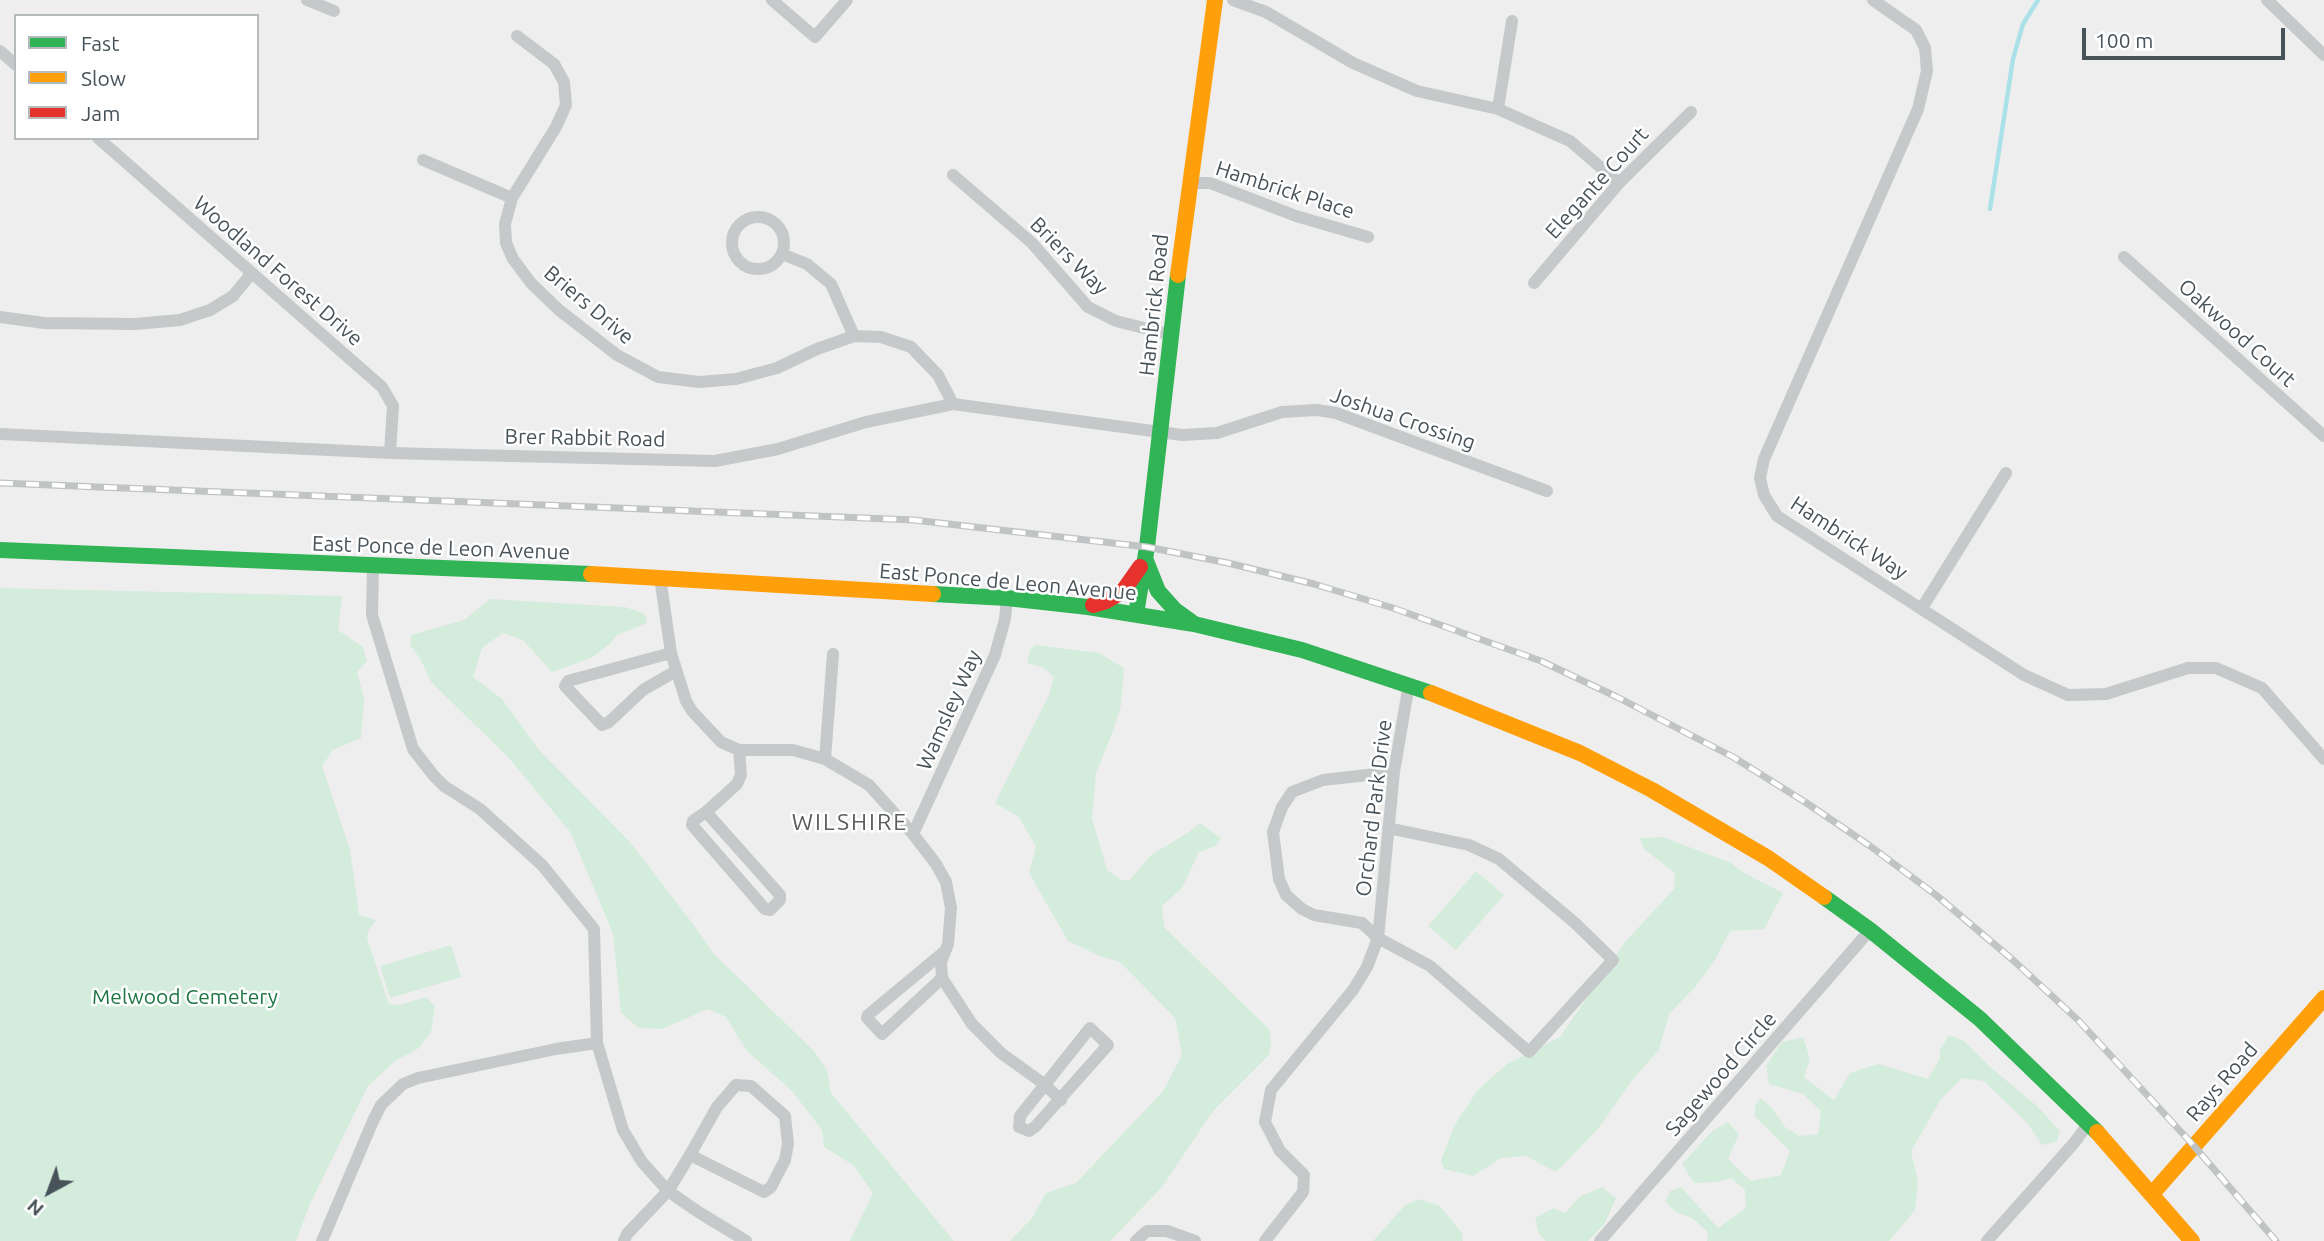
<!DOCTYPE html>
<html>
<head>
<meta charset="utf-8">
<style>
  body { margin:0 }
  #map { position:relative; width:2324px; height:1241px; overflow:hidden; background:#efeeee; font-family:Ubuntu,sans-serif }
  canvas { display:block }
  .legend { position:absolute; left:14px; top:14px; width:245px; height:126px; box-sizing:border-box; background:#fff; border:2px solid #b5babd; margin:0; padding:9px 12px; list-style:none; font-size:21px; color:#475259 }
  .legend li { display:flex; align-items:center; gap:14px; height:35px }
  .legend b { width:35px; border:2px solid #b5babd }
  .north { position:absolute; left:14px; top:1157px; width:70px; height:70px; -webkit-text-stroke:5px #fff; paint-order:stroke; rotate:221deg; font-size:19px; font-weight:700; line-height:28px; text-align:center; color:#475259 }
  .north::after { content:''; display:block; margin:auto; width:24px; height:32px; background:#475259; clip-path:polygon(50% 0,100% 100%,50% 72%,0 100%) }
  .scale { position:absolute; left:2082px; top:28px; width:203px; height:32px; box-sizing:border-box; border:4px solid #475259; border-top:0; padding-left:9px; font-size:21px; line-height:24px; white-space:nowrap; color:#475259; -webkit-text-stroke:5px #fff; paint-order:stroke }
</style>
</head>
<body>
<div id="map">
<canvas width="2324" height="1241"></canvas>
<ul class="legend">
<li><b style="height:9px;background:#30b455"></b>Fast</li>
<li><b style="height:9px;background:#ff9f0a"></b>Slow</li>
<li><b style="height:9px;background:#e5322d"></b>Jam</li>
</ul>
<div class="north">N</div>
<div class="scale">100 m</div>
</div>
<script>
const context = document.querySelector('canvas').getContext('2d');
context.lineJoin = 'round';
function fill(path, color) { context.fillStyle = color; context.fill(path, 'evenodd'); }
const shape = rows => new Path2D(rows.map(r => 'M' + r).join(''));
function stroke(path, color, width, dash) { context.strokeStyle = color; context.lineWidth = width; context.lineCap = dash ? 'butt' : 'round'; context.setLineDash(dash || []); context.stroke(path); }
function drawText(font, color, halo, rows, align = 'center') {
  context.font = font + ' Ubuntu,sans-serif'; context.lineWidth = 5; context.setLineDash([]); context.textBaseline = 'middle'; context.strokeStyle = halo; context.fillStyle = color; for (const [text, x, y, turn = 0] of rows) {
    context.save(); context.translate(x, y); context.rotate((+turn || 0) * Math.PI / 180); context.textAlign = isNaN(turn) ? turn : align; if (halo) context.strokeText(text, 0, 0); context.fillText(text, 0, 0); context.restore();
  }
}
fill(shape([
  [0,588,342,596,338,630,363,647,367,661,357,672,364,698,361,738,333,750,322,766,350,849,359,915,376,920,368,931,367,938,389,1004,399,1005,426,997,435,1006,431,1032,419,1048,395,1061,368,1086,310,1204,296,1241,0,1241],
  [490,599,625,607,645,614,647,623,617,635,610,644,591,658,552,672,523,640,503,633,482,648,473,677,502,699,539,750,630,842,693,924,713,953,814,1051,827,1070,831,1093,954,1241,850,1241,873,1193,853,1165,824,1147,822,1130,792,1091,747,1051,726,1017,708,1009,662,1029,639,1028,621,1013,613,934,571,833,509,758,431,682,421,660,410,645,411,635,464,620],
  [1036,645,1099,653,1124,668,1121,705,1113,731,1096,773,1092,818,1107,870,1121,880,1130,880,1151,855,1189,832,1200,823,1221,838,1216,846,1199,852,1182,888,1162,906,1164,927,1270,1030,1271,1044,1269,1055,1213,1111,1162,1187,1110,1241,1010,1241,1032,1218,1046,1193,1076,1183,1149,1106,1163,1091,1182,1055,1175,1018,1120,962,1100,956,1068,941,1029,873,1036,847,1019,817,995,803,1049,695,1054,677,1044,668,1027,663,1031,648],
  [1663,837,1731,863,1744,873,1783,893,1764,929,1730,931,1716,958,1696,986,1669,1014,1659,1050,1633,1079,1598,1129,1556,1172,1526,1156,1501,1158,1473,1176,1444,1169,1441,1161,1454,1126,1477,1091,1507,1064,1560,1037,1625,942,1674,889,1675,873,1644,849,1640,838],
  [1476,871,1504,895,1456,950,1428,926],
  [451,945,461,977,390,998,380,966],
  [1949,1035,1964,1041,1990,1067,2037,1106,2060,1131,2057,1142,2042,1145,2028,1124,1984,1081,1962,1078,1941,1099,1911,1151,1918,1182,1915,1210,1889,1241,1707,1241,1708,1232,1692,1218,1676,1212,1665,1202,1670,1191,1681,1187,1718,1228,1746,1208,1745,1190,1731,1178,1717,1182,1694,1183,1682,1164,1712,1131,1728,1122,1739,1134,1728,1159,1751,1181,1781,1175,1790,1151,1755,1117,1755,1106,1760,1098,1772,1108,1785,1127,1799,1136,1818,1134,1821,1111,1803,1094,1769,1084,1766,1066,1782,1042,1803,1037,1810,1059,1804,1077,1834,1100,1850,1073,1878,1064,1928,1079,1940,1058,1940,1050],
  [1602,1187,1616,1198,1605,1223,1588,1241,1546,1241,1539,1234,1535,1218,1554,1208,1565,1213,1581,1196],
  [1419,1199,1440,1206,1462,1233,1463,1241,1373,1241,1405,1205]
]), '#d4ecdb');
stroke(shape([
  [1990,209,2013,59,2023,24,2038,0]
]), '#aae1e8', 4.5);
stroke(shape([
  [307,0,334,11],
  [772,0,815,37,847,0],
  [1233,0,1266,12,1353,63,1417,91,1498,109,1570,141,1619,183],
  [1873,0,1916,30,1925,48,1927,71,1918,109,1764,459,1760,478,1764,495,1777,516,2024,675,2068,695,2106,694,2188,668,2216,668,2262,688,2324,759],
  [2267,0,2324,55],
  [517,36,554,64,564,82,566,105,556,127,512,198,505,224,506,243,513,259,531,283,559,310,617,355,658,377,699,382,736,379,777,368,817,349,854,336,881,337,911,347,938,375,953,404],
  [0,51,16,65],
  [1498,109,1512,21],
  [98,138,382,387,393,406,390,453],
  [423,160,512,198],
  [953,175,1032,243,1088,307,1116,321,1172,335],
  [1189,183,1210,183,1296,216,1368,237],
  '732 243a26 26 0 1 1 52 0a26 26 0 1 1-52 0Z',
  [782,254,807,264,831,284,854,336],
  [2124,257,2324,436],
  [1534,283,1619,183,1691,112],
  [0,317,44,323,135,324,180,320,210,310,233,296,251,274],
  [0,434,390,453,715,461,778,449,866,422,953,404,1182,435,1217,433,1282,412,1317,410,1336,413,1547,491],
  [373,567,372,615,413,749,434,776,444,786,480,809,542,865,594,929,597,1043,623,1130,642,1162,668,1191,700,1213,746,1241],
  [660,577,671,653,686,701,692,711,721,742,739,750,793,750,825,759,869,785,913,834,936,864,946,882,951,908,948,944,941,962,942,978,972,1024,1001,1053,1044,1084,1061,1100],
  [1922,608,2006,473],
  [671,653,568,681,565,686,602,725,609,722,643,690,676,671],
  [825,759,833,654],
  [706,812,693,821,692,825,765,909,770,910,780,900,780,895,706,812,737,784,741,775,739,750],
  [1388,828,1469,845,1499,859,1575,923,1613,960,1529,1052,1430,966,1378,938,1362,923,1314,915,1302,909,1286,895,1279,879,1273,832,1282,807,1292,792,1323,780,1394,772],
  [913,834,995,655,1005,619,1007,598],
  [942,978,882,1034,867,1018,868,1015,945,951],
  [1090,1028,1108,1045,1035,1127,1029,1131,1019,1127,1020,1116,1090,1028],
  [736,1085,751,1086,785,1116,788,1144,785,1160,771,1187,764,1192,690,1155,717,1107,736,1085],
  [322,1241,373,1121,381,1105,403,1084,418,1078,556,1049,597,1043],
  [624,1241,627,1234,668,1191,690,1155],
  [1136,1241,1147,1231,1167,1231,1195,1241],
  [1265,1241,1303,1192,1304,1175,1280,1151,1265,1122,1271,1090,1353,990,1367,967,1378,938,1394,772,1409,684],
  [1600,1241,1870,930],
  [1987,1241,2074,1143,2089,1123]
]), '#c5c9ca', 12);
stroke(shape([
  [0,550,591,574],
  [1146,561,1158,591,1175,610,1193,623],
  [933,594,1007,598,1088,607,1194,624,1302,650,1431,693],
  [1136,614,1147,547,1178,275],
  [1824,897,1870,930,1980,1019,2097,1132]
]), '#30b455', 16);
stroke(shape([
  [1178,275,1215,0],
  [591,574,933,594],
  [1431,693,1580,753,1652,790,1768,858,1824,897],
  [2097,1132,2192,1241],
  [2152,1194,2324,998]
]), '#ff9f0a', 16);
stroke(shape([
  [1093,605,1106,601,1123,591,1140,567]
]), '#e5322d', 16);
const rail = shape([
  [0,483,914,520,1147,547,1228,563,1314,584,1393,608,1541,661,1617,697,1733,757,1805,802,1870,846,1936,895,2013,960,2078,1020,2194,1146,2276,1241]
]);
stroke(rail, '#c1c4c5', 7);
stroke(rail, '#fff', 4.5, [13]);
drawText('21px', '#475259', '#fff', [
  ["Elegante Court",1597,183,-48],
  ["Hambrick Place",1285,190,18],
  ["Briers Way",1069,256,45],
  ["Woodland Forest Drive",278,271,41],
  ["Briers Drive",589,305,40],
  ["Hambrick Road",1154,305,-84],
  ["Oakwood Court",2237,333,42],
  ["Joshua Crossing",1403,419,19],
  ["Brer Rabbit Road",585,438,1],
  ["Hambrick Way",1849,538,33],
  ["East Ponce de Leon Avenue",441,548,2],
  ["East Ponce de Leon Avenue",1008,582,5],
  ["Wamsley Way",949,710,-66],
  ["Orchard Park Drive",1374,808,-83],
  ["Sagewood Circle",1721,1074,-49],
  ["Rays Road",2222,1082,-49]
]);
drawText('21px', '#1c7541', '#fff', [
  ["Melwood Cemetery",185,997]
]);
context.letterSpacing = '2px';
drawText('23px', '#5a5e61', '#fff', [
  ["WILSHIRE",850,822]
]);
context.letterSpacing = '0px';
</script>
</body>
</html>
